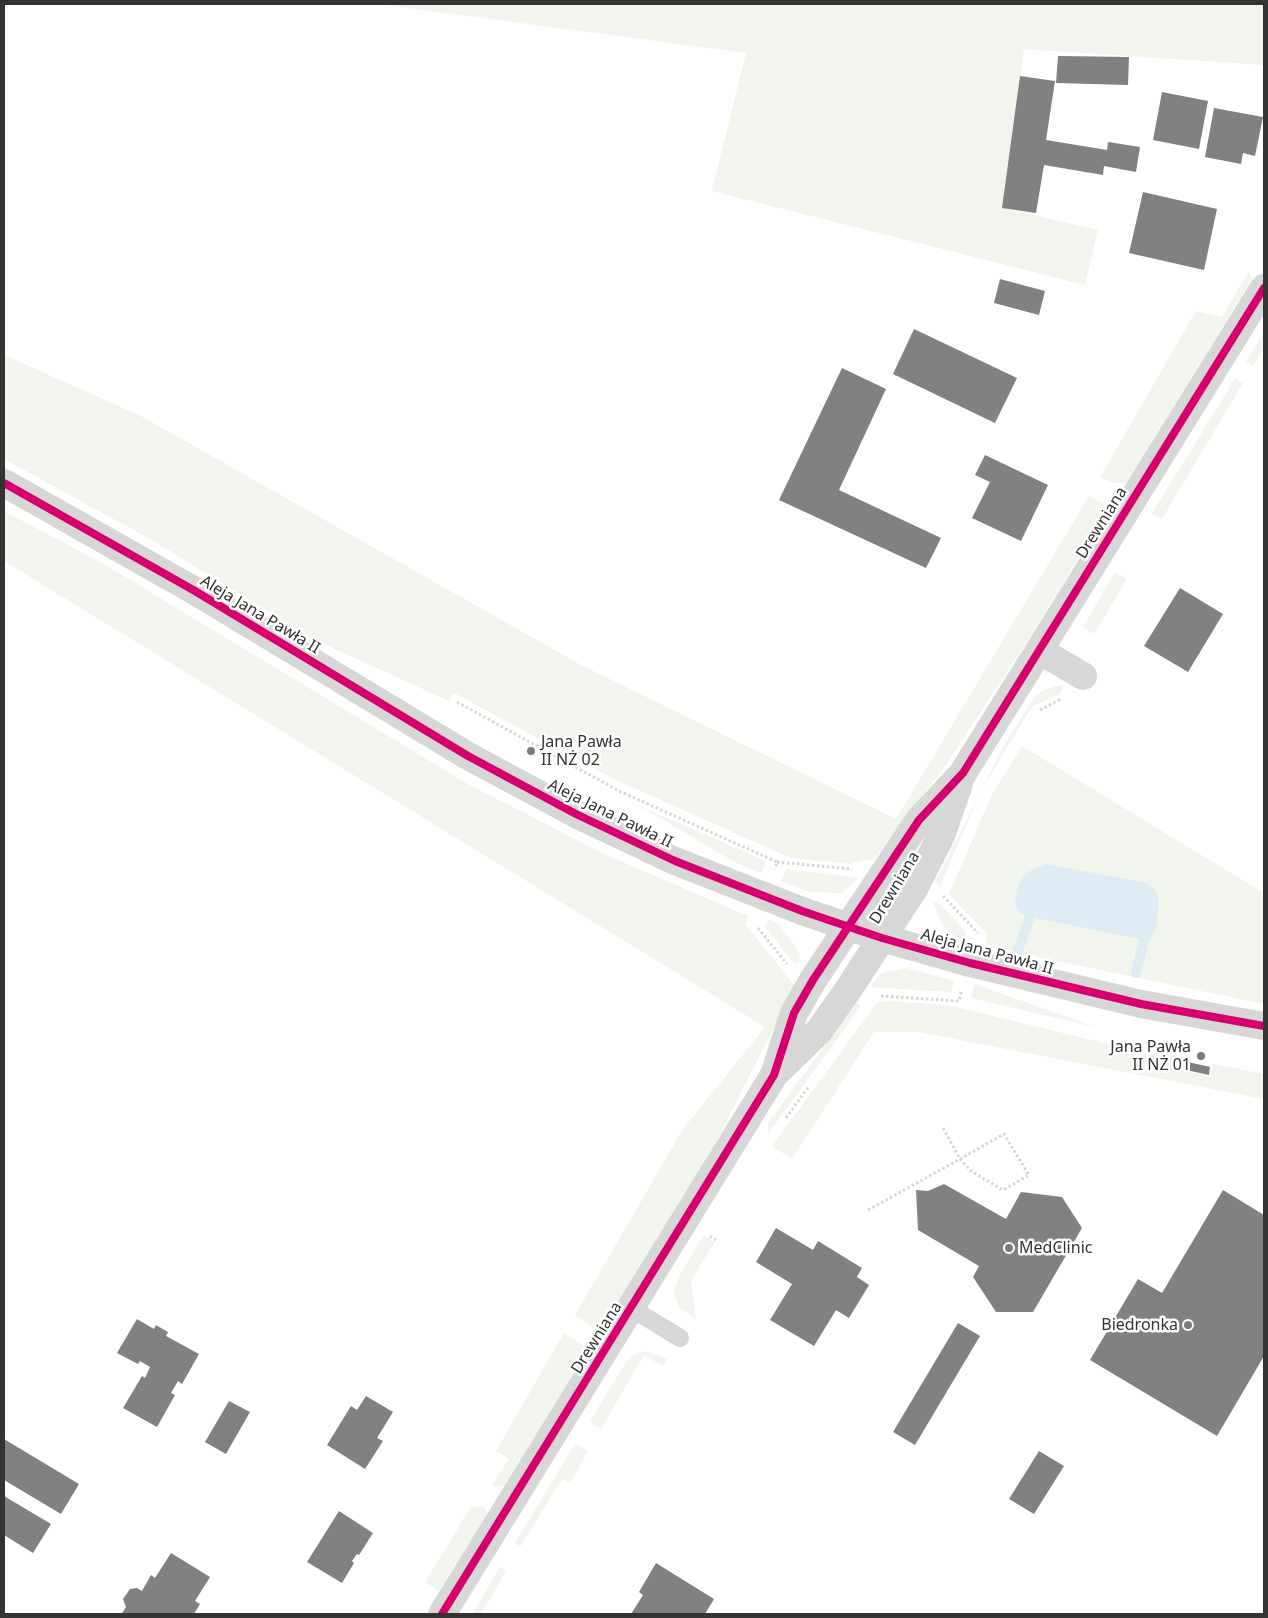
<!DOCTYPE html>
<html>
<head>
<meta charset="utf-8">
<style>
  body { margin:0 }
  #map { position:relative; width:1268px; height:1618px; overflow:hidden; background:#fff; font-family:"Noto Sans",sans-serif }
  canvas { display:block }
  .frame { position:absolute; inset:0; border:5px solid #333; pointer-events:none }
</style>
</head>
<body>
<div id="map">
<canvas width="1268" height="1618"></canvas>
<div class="frame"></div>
</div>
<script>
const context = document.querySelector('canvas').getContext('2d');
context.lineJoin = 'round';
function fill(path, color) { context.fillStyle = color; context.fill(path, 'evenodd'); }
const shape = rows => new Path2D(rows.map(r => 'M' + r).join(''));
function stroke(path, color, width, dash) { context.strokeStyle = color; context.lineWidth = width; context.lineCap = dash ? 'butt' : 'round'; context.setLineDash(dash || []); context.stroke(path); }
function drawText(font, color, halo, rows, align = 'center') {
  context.font = font + ' "Noto Sans",sans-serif'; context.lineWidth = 5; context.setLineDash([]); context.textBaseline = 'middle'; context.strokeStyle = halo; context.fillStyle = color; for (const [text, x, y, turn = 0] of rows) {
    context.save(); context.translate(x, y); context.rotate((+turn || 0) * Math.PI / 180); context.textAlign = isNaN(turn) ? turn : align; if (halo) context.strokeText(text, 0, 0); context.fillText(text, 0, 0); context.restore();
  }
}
fill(shape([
  [378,4,1264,4,1264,65,1024,49,1003,208,1098,230,1085,285,712,191,746,53],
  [1249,271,1252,279,1126,483,1112,483,1100,477,1196,311,1222,317],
  [1264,332,1264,348,1253,366,1246,362],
  [4,355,141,416,581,665,896,819,1089,496,1103,504,1106,514,1031,635,948,762,873,861,864,860,850,864,791,858,616,780,454,693,449,701,311,638,152,540,4,459],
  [1235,379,1243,383,1162,519,1152,513],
  [4,511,109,567,466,783,602,853,748,916,745,924,795,986,708,1157,604,1326,593,1328,575,1315,683,1129,765,1027,4,561],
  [1115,572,1127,579,1094,634,1083,627],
  [1058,686,1064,686,1060,694,1033,706,1030,710,981,791,940,886,935,882,1003,747,1035,696,1046,689],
  [1022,746,1264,893,1264,1004,985,946,987,934,949,894,992,794],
  [640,806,766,861,761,873,736,863],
  [786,869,859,878,842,893,810,892,781,881],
  [933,902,940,904,966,932,964,941,950,933,941,923],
  [769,919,779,925,793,943,800,955,799,963,793,962,765,927],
  [906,968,954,981,951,992,869,987,882,973],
  [975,984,994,991,1099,1028,971,998],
  [889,1001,948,1005,1108,1044,1187,1059,1185,1071,1210,1076,1213,1064,1264,1074,1264,1099,919,1032,874,1032,792,1159,772,1146,877,1003],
  [857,1002,861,1006,768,1134,768,1123],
  [704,1235,715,1242,691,1280,696,1320,679,1307,674,1293,680,1274],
  [564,1333,583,1345,585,1356,505,1485,495,1487,492,1485,509,1459,496,1451],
  [646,1351,667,1359,663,1366,644,1355,601,1429,590,1421,626,1362,633,1355],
  [575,1444,588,1451,570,1483,562,1479,520,1547,515,1543],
  [480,1506,485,1508,487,1515,439,1591,425,1582,471,1507],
  [500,1567,506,1571,481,1614,472,1614]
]), '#f1f5ed');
fill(shape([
  [1045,864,1143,882,1154,889,1158,897,1158,914,1156,929,1151,938,1144,940,1026,916,1018,911,1015,901,1017,888,1024,874]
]), '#ddebf3');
stroke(shape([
  [1018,950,1030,916],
  [1136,973,1144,940]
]), '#ddebf3', 10);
fill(shape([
  [1058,56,1129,57,1128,85,1056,83],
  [1020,76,1055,81,1046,140,1107,150,1108,142,1140,147,1136,172,1104,166,1103,175,1044,165,1036,213,1002,208],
  [1162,92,1208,101,1199,149,1153,140],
  [1214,108,1263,117,1255,156,1243,153,1241,164,1205,157],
  [1143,192,1217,209,1204,270,1129,253],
  [1000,279,1045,291,1039,315,994,303],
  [914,329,1017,378,995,423,893,374],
  [842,368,886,389,839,490,941,538,926,568,779,500],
  [985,455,1048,485,1021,541,972,518,990,482,975,475],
  [1180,588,1223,614,1188,672,1144,646],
  [1188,1062,1210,1067,1209,1075,1186,1070],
  [944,1184,1006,1219,1021,1192,1062,1197,1082,1228,1033,1312,996,1312,973,1277,979,1266,918,1230,916,1190,928,1191],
  [1223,1190,1264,1215,1264,1356,1217,1436,1090,1360,1138,1279,1162,1293],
  [776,1228,813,1250,818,1241,862,1268,857,1277,869,1285,849,1318,836,1310,814,1346,770,1320,792,1284,756,1262],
  [137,1319,154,1329,156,1325,168,1332,166,1336,199,1354,182,1384,178,1381,171,1393,175,1395,157,1427,123,1408,142,1376,145,1378,150,1367,140,1361,138,1364,117,1353],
  [958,1323,980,1336,915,1445,893,1432],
  [366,1396,393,1412,377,1438,383,1441,365,1469,327,1445,351,1406,357,1410],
  [229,1401,250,1412,226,1454,205,1442],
  [4,1439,79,1484,61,1514,4,1480],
  [1039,1451,1064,1466,1034,1514,1009,1499],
  [4,1496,51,1524,33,1553,4,1535],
  [339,1511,373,1533,359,1555,357,1554,352,1561,354,1563,342,1583,307,1562],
  [171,1553,210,1577,195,1601,200,1604,194,1614,122,1613,126,1607,123,1599,130,1589,137,1588,142,1591,151,1575,155,1578],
  [656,1563,714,1599,705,1614,631,1614,643,1595,639,1592]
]), '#818181');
stroke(shape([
  [457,702,619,791,777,862,775,869],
  [1040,710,1061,699],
  [777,862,852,869],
  [943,896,978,933],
  [758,928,787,964],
  [881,996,959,1001,961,992],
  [786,1118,809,1086],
  [868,1210,960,1159,1004,1134,1029,1175,1003,1190,971,1171,960,1159,942,1126],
  [710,1236,716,1240]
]), '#d6d6d6', 3, [2.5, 2.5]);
stroke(shape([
  [631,1308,680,1338]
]), '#d7d7d7', 18);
stroke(shape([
  [1040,651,1083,676],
  [777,1072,819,1031,848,990,915,887,941,836,959,784],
  [442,1614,774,1075,794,1013,813,980,919,820,963,773,1264,288]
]), '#d7d7d7', 28);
stroke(shape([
  [4,483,195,591,468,756,576,814,675,861,802,911,882,938,970,963,1141,1004,1264,1026]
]), '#d7d7d7', 28);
stroke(shape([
  [4,483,195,591,468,756,576,814,675,861,802,911,882,938,970,963,1141,1004,1264,1026],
  [442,1614,774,1075,794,1013,813,980,919,820,963,773,1264,288]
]), '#d6006c', 8);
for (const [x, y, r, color] of [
  [531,751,5,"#7a7a7a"],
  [1201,1056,5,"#7a7a7a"],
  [1009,1248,5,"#7a7a7a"],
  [1188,1325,5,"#7a7a7a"]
]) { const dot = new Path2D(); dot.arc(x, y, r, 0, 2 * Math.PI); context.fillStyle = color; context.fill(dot); stroke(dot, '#fff', 2); }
drawText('16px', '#333', '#fff', [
  ["Drewniana",1102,523,-58],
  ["Aleja Jana Pawła II",260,615,31],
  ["Aleja Jana Pawła II",610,814,26],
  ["Drewniana",895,888,-59],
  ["Aleja Jana Pawła II",987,952,15],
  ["Drewniana",597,1338,-58]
]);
drawText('16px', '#333', '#fff', [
  ["Jana Pawła",541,742],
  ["II NŻ 02",541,760],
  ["Jana Pawła",1191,1047,"right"],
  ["II NŻ 01",1191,1065,"right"],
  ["MedClinic",1019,1248],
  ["Biedronka",1178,1325,"right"]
], 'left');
</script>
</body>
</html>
